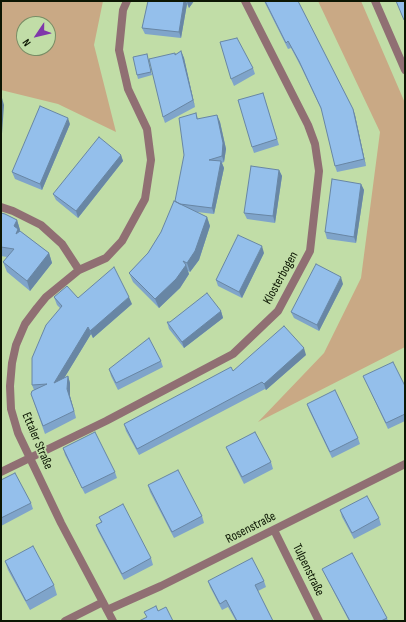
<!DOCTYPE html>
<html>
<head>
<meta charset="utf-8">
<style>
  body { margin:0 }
  #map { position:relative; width:406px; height:622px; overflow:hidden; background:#c1dda7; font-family:"Sofia Sans Condensed",sans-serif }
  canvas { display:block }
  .frame { position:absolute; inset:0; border:2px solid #0c1603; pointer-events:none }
  .north { position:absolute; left:16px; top:16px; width:40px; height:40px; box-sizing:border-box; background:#c1dda7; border:1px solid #798d65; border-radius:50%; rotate:235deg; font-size:11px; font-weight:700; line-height:16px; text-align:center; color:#0c1603 }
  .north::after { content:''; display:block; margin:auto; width:14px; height:18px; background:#7f37aa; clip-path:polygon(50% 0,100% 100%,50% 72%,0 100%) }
</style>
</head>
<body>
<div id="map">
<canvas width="406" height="622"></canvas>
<div class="frame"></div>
<div class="north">N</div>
</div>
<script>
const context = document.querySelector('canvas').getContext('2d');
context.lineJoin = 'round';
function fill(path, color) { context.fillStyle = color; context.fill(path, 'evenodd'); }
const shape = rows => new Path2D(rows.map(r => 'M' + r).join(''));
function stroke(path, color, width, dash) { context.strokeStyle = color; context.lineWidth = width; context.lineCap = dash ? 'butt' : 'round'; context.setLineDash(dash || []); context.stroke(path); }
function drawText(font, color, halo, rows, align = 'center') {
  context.font = font + ' "Sofia Sans Condensed",sans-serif'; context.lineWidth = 3.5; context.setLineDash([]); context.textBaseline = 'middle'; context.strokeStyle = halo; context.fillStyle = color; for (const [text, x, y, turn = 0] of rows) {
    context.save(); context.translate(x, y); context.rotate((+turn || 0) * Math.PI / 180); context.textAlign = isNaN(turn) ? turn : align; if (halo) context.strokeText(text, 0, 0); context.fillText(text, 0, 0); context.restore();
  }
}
fill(shape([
  [1,1,103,1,94,45,116,132,58,104,1,90],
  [24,24,48,24,48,48,24,48],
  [318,1,361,1,405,103,405,347,258,422,324,353,361,278,380,132]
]), '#c9a985');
stroke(shape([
  [375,1,405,70],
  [1,207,13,211,41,225,62,244,79,270],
  [1,472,106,421,233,354,278,311,310,251,319,171,315,144,308,125,245,1],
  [274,530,319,621],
  [107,610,161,586,405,464],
  [65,621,103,602],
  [113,621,61,523,18,433,11,409,10,386,12,363,16,345,25,324,37,308,46,297,79,270,106,258,122,241,145,199,151,160,147,129,128,89,119,50,123,10,127,1]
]), '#906f73', 8);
fill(shape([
  [148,1,194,1,189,8,187,4,181,38,145,34,142,28],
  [264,1,298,1,353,109,355,115,366,166,337,172,335,166,322,111,301,67,291,48,288,49],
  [181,51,184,58,195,107,165,123,163,117,175,53,176,54],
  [147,54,152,75,138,79,137,75],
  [253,68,255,74,234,86,231,79],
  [263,93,279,145,254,153,252,147],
  [196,113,198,119,217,115,220,122,226,149,224,162,222,163,224,168,214,214,197,212,207,217,210,226,199,260,190,272,188,271,189,274,180,288,159,308,133,282,129,273,148,253,161,232,175,201],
  [70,124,42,190,15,179,12,172],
  [121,155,123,161,78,218,56,200,53,194],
  [279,170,282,176,275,223,247,219,244,213],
  [361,184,364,190,356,243,327,239,325,232],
  [1,213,17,220,20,230,20,231,49,253,52,263,30,291,7,272,3,262,7,257,1,256],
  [264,253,242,298,218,286,216,280],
  [343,284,319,331,294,318,291,312],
  [54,297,78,298,132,304,93,338,91,334,64,378,68,376,70,383,70,396,76,418,45,434,31,394,34,390,32,385,60,308,57,305],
  [221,311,223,318,184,348,169,329,167,322,170,322],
  [306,355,266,390,265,389,139,455,126,431,124,424,233,371],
  [161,361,163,367,118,390,111,376,109,369],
  [363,376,405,386,405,421,388,429,366,382],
  [307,404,358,438,360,444,332,458,309,410],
  [226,447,271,462,273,469,244,484,229,454],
  [63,448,115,472,117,478,85,494,65,455],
  [1,480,31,503,33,509,1,526],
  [148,485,202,516,204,523,174,538,150,492],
  [340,510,379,518,381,525,354,539,342,517],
  [99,517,151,558,153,565,124,580,98,531,96,525,101,522],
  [5,561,54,585,57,595,30,610,8,570],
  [322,569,387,618,388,621,349,621,325,575],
  [208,581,264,581,266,587,258,591,273,621,236,621,228,607,222,610,210,587]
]), '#7fa4ca');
fill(shape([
  [184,1,186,1,187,4,181,38,179,32],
  [187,1,194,1,189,8,187,2],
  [181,51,184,58,195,107,193,100],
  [2,98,4,105,1,148,1,109],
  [353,109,355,115,366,166,364,159],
  [217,115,220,122,226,149,224,162,222,156],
  [68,118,70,124,42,190,40,184],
  [121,155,123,161,78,218,76,211],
  [221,161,224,168,214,214,212,208],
  [279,170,282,176,275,223,273,216],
  [361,184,364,190,356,243,354,237],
  [207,217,210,226,199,260,190,272,187,263],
  [17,220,20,230,19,232,20,244,14,226],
  [262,246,264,253,242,298,239,292],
  [49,253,52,263,30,291,27,281],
  [186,265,189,274,180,288,159,308,155,299],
  [341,277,343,284,319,331,317,325],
  [129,297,132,304,93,338,90,331],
  [221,311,223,318,184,348,182,342],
  [88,327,91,334,57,390,54,383],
  [304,348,306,355,266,390,264,384],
  [68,376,70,383,70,396,76,418,67,389]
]), '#6886a4');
const building = shape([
  [148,1,184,1,179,32,142,28,148,1],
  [265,1,298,1,353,109,364,159,335,166,321,108,299,61,288,41,286,43,265,1],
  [396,1,405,1,405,19,404,20,396,1],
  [237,38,253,68,231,79,220,42,237,38],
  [181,51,193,100,163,117,149,59,175,53,175,55,181,51],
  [147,54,151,72,137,75,133,57,147,54],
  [263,93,277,139,252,147,238,100,263,93],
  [40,106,68,118,40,184,12,172,40,106],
  [196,113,197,119,217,115,223,143,222,156,209,160,221,161,212,208,180,204,175,201,184,155,179,118,196,113],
  [99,137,121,155,76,211,53,194,99,137],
  [251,166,279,170,273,216,244,213,251,166],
  [332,179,361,184,354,237,325,232,332,179],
  [174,201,207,217,195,251,187,263,183,261,186,265,176,279,155,299,129,273,148,253,161,232,174,201],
  [1,213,5,214,17,220,14,226,18,229,16,234,20,231,49,253,27,281,3,262,14,249,1,247,1,213],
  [238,235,262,246,239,292,216,280,238,235],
  [316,264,341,277,317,325,291,312,316,264],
  [114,267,129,297,90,331,88,327,54,383,68,376,67,389,74,411,43,426,31,394,32,391,47,384,32,385,32,358,46,325,62,306,54,297,67,286,78,298,114,267],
  [207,293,221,311,182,342,167,322,170,322,207,293],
  [284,326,304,348,264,384,262,382,137,449,124,424,231,367,233,371,284,326],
  [149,338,161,361,116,383,109,369,149,338],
  [393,362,405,386,405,414,386,423,363,376,393,362],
  [335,390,358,438,330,452,307,404,335,390],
  [95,432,115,472,82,488,63,448,95,432],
  [255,432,271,462,242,477,226,447,255,432],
  [178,470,202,516,172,532,148,485,178,470],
  [15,473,31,503,1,518,1,480,15,473],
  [367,496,379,518,352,533,340,510,367,496],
  [123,504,151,558,122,574,96,525,102,522,99,517,123,504],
  [33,546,54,585,26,601,5,561,33,546],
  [352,553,387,618,381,621,350,621,322,569,352,553],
  [252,558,264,581,255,585,273,621,237,621,226,600,220,604,208,581,252,558],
  [156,606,158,611,166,607,173,621,139,621,147,617,144,612,156,606]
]);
fill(building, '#94bfeb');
stroke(building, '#6886a4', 1);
drawText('13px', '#0c1603', '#c1dda7', [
  ["Klosterbogen",281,278,-61],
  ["Ettaler Straße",37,441,67],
  ["Rosenstraße",251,528,-27],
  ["Tulpenstraße",308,570,64]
]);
</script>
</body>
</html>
